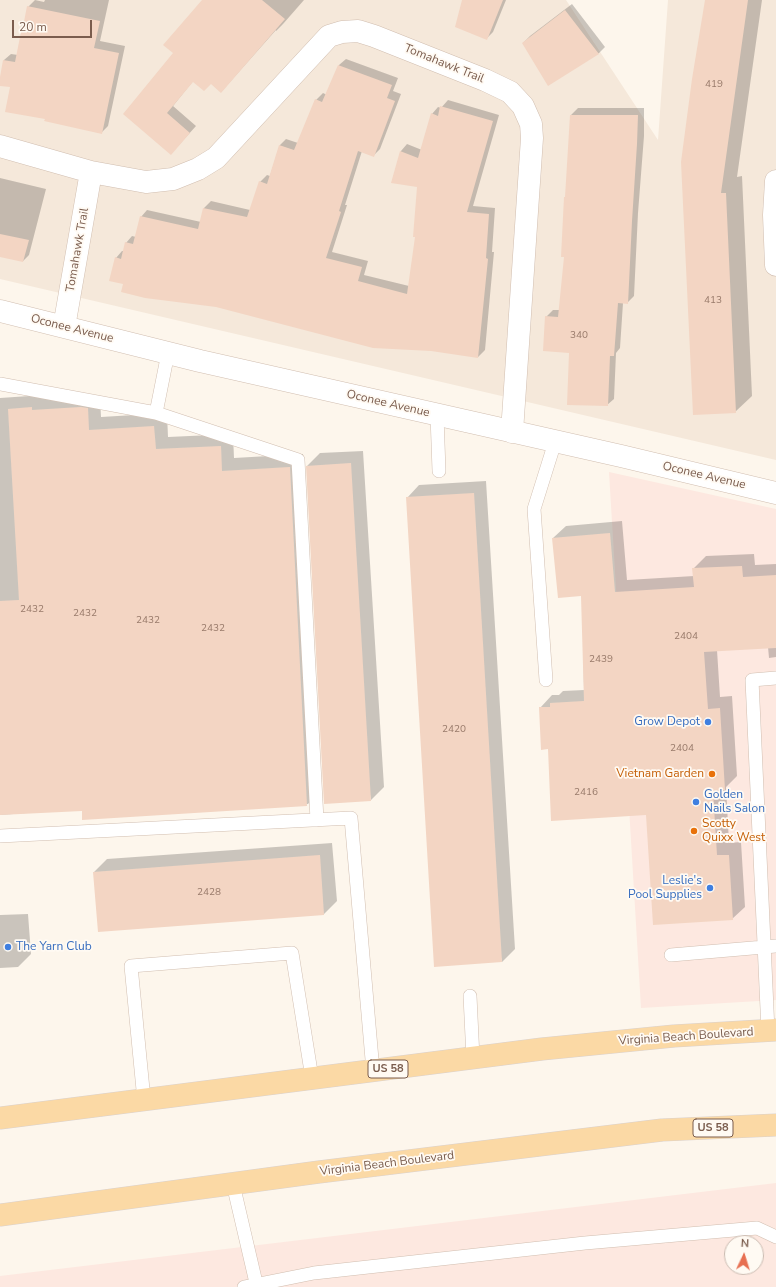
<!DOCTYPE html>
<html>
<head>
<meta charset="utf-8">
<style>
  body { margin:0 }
  #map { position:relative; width:776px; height:1287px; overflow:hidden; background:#fdf6ec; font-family:"Nunito Sans",sans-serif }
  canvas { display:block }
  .north { position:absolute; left:724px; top:1235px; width:40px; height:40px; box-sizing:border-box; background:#fffaf3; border:1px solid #cabbb1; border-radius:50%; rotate:4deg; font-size:11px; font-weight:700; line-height:16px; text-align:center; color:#7a5c4d }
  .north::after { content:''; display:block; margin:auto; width:14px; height:18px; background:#e76f51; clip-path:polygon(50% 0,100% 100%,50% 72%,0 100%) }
  .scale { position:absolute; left:12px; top:20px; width:80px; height:18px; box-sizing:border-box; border:2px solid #7a5c4d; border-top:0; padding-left:5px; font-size:12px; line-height:14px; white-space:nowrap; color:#7a5c4d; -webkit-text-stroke:3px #fffaf3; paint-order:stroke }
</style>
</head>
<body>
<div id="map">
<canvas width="776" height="1287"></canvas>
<div class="north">N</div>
<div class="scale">20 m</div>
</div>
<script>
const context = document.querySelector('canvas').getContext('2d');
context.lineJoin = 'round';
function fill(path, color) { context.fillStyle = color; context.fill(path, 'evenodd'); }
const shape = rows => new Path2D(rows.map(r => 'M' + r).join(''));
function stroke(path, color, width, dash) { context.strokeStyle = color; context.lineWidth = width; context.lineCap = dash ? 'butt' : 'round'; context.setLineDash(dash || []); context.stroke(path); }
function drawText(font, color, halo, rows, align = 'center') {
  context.font = font + ' "Nunito Sans",sans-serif'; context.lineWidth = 3.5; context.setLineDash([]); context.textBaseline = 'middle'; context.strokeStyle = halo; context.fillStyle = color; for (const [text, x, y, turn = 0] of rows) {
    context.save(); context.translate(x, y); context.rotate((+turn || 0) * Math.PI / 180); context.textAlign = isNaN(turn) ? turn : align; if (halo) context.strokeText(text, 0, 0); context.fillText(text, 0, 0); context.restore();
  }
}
fill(shape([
  [0,0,566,0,658,140,668,0,776,0,776,460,0,279]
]), '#f5e8da');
fill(shape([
  [609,472,776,509,776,1000,641,1008],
  [776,1183,776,1287,0,1287,0,1276],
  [732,1243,756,1243,756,1267,732,1267]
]), '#fde8e0');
fill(shape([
  [35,0,44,2,45,0,109,0,100,41,125,46,108,126,101,133,46,119,11,86,0,85,4,60,11,54,18,55,28,7],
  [203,0,304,0,283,24,276,31,276,30,221,92,211,83,193,81,173,106,196,126,177,147,124,114,174,53],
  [463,0,506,0,493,32,486,39],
  [706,0,762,0,737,177,742,176,752,396,735,412],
  [572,4,605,47,599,53,549,84,523,43,530,36],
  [346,59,398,78,393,91,401,94,380,149,373,156,362,151,345,205,347,205,332,252,368,261,364,275,409,286,417,237,418,186,392,182,401,151,407,144,422,150,432,114,438,107,441,108,448,100,499,115,473,206,495,208,492,252,494,252,485,350,478,357,124,283,116,258,122,251,124,251,126,243,132,236,136,237,141,217,147,210,201,222,204,208,211,201,250,210,260,182,267,175,270,176,280,145,286,139,298,143,316,100,323,93,327,95,339,65],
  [578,108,644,108,644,136,638,213,634,296,627,303,623,303,620,348,616,353,614,399,607,405,546,317,553,310,560,310,565,256,566,197,571,115],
  [0,178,46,189,29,255,23,261,0,256],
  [44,395,45,398,94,395,100,396,101,417,167,413,168,437,233,434,234,458,303,454,320,791,308,804,243,809,83,809,0,815,0,398],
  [363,451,384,787,371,800,307,466,320,453],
  [486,481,515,949,502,962,407,498,419,485],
  [622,521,627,580,694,576,693,569,706,556,754,554,755,565,776,564,776,657,769,658,768,647,717,650,720,697,732,696,737,776,726,787,729,843,741,842,745,907,732,919,647,814,548,748,540,708,552,695,559,695,563,691,584,690,582,595,553,538,566,526],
  [332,843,337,901,324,914,99,930,94,872,107,859],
  [28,914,31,954,18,967,0,968,0,915]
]), '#0003');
fill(shape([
  [202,0,262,0,285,19,221,93,211,84,204,91,193,82,167,113,190,133,171,155,123,114,173,53,163,45],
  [462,0,503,0,487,40,455,27],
  [705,0,748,0,721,193,726,193,736,413,693,415,681,162,692,79],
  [27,6,100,21,94,48,119,53,102,134,44,121,45,119,5,112,10,87,0,86,0,77,3,60,15,62,21,32,22,32],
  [565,10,599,54,548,86,522,43],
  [338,65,392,85,387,98,395,101,374,157,358,151,339,211,341,212,326,258,362,267,358,281,407,294,415,237,413,237,417,187,391,183,400,151,418,158,431,113,438,116,440,106,493,121,467,212,489,214,486,258,488,259,478,358,431,351,373,348,216,307,145,298,121,292,123,284,109,281,115,257,121,259,125,242,133,244,140,216,198,229,203,208,247,217,259,181,267,184,279,145,294,150,315,99,322,102],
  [570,115,638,115,637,144,632,221,628,304,618,303,614,356,610,356,608,406,567,405,569,353,543,351,545,316,558,317,564,257,561,257,564,197,565,197],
  [0,234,29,240,23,262,0,257],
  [32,407,32,410,81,407,88,408,89,430,154,426,156,449,221,446,222,471,290,467,307,806,82,820,82,811,0,815,0,601,19,600,8,409],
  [351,463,371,801,324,804,306,466],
  [474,493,502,962,434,967,406,497],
  [610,533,615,592,694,587,692,568,742,566,743,577,776,575,776,648,704,652,708,709,720,708,725,790,713,791,717,855,729,855,733,920,653,925,646,815,551,821,548,749,541,750,539,707,550,707,550,703,584,701,581,596,558,598,552,538],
  [320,855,324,915,98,932,93,872]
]), '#f3d5c3');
const service = shape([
  [0,384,156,413,168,353],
  [156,413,298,460,317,820],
  [437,415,439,471],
  [546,680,534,509,555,442],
  [0,836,351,818,373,1071],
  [671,955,776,946],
  [470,996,473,1058],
  [768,1031,752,680,776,678],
  [144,1100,131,966,292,953,312,1078],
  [233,1184,257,1287],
  [244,1287,314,1273,585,1243,757,1228,776,1237]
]);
const minor = shape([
  [0,146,91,172,146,182,173,179,198,169,216,158,329,36,342,32,358,31,374,36,485,80,510,92,523,106,531,124,532,138,512,432],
  [776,181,774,215,776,265],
  [0,311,200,361,621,456,776,493],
  [64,327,91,172]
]);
const primary = shape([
  [0,1118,542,1049,674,1036,776,1030],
  [0,1215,319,1172,662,1130,776,1125]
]);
stroke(service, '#d1beb0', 14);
stroke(minor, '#d1beb0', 23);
stroke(primary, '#dad1cd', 23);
stroke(service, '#fff', 13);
stroke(minor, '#fff', 22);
stroke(primary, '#fbd9a5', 22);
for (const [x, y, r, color] of [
  [708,722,4,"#3f7fe0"],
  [712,774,4,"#e8710a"],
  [696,802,4,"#3f7fe0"],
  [694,831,4,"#e8710a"],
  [710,888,4,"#3f7fe0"],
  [8,947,4,"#3f7fe0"]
]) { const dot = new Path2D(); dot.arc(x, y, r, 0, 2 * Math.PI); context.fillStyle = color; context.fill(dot); stroke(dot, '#fffaf3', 1.5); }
drawText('10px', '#987a6a', null, [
  ["419",714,85],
  ["413",713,301],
  ["340",579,336],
  ["2432",32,610],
  ["2432",85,614],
  ["2432",148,621],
  ["2432",213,629],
  ["2404",686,637],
  ["2439",601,660],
  ["2420",454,730],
  ["2404",682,749],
  ["2416",586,793],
  ["2428",209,893]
]);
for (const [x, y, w] of [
  [388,1069,40],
  [713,1128,40]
]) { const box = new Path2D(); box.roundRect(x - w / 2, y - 9, w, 18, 3); context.fillStyle = '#fffaf3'; context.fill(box); stroke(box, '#7a5c4d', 1); }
drawText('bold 11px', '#7a5c4d', null, [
  ["US 58",388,1069],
  ["US 58",713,1128]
]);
drawText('12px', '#7a5c4d', '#fffaf3', [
  ["Tomahawk Trail",444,64,22],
  ["Tomahawk Trail",78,250,-80],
  ["Oconee Avenue",72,329,14],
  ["Oconee Avenue",388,404,13],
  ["Oconee Avenue",704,476,13],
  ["Virginia Beach Boulevard",686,1037,-4],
  ["Virginia Beach Boulevard",387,1164,-7]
]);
drawText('12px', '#366cbe', '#fffaf3', [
  ["Grow Depot",700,722],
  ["Golden",704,795,"left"],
  ["Nails Salon",704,809,"left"],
  ["Leslie's",702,881],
  ["Pool Supplies",702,895],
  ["The Yarn Club",16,947,"left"]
], 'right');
drawText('12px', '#c56008', '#fffaf3', [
  ["Vietnam Garden",704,774],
  ["Scotty",702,824,"left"],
  ["Quixx West",702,838,"left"]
], 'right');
</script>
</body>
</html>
